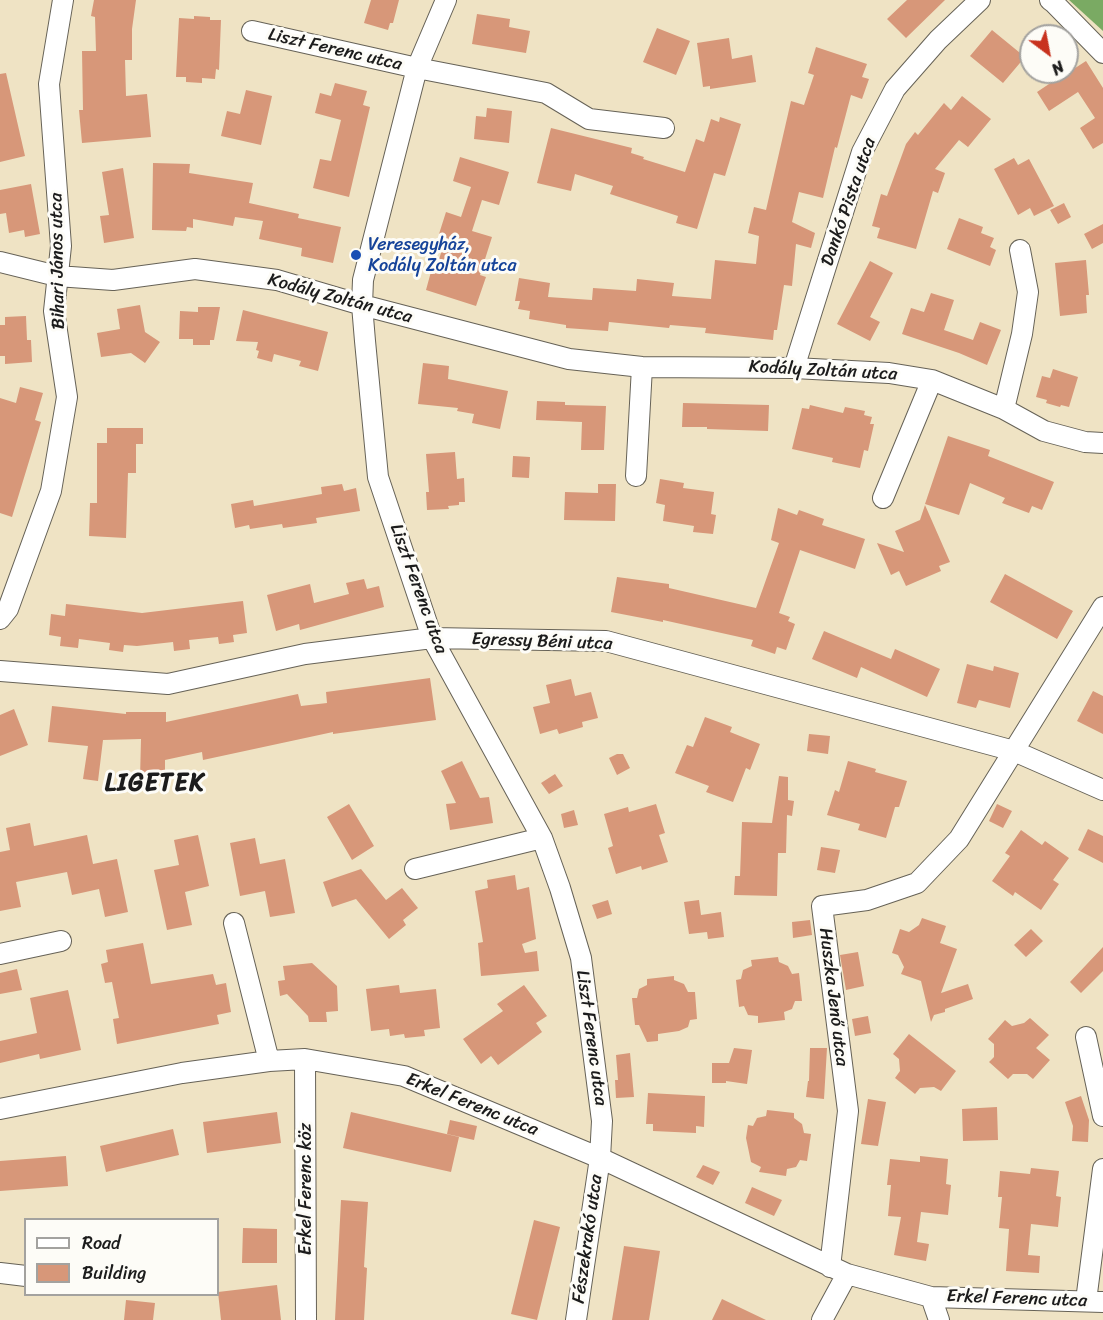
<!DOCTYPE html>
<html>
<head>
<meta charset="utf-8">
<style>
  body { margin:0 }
  #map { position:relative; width:1103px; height:1320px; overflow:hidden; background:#efe3c4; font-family:Sriracha,sans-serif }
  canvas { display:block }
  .legend { position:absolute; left:24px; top:1218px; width:195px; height:78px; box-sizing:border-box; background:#fdfcf7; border:2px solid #a3a29f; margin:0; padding:8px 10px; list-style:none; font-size:18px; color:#1c1c1c }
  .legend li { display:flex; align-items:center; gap:12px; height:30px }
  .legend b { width:30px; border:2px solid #a3a29f }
  .north { position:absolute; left:1019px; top:24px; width:60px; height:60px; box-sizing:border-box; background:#fdfcf7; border:2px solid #a3a29f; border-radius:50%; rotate:148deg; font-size:16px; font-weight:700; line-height:24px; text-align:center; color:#1c1c1c }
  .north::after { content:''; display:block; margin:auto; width:21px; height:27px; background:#c8321e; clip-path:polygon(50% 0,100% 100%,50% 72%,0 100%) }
</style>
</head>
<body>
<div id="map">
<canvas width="1103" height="1320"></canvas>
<ul class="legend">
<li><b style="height:8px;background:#fff"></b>Road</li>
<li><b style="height:16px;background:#d79779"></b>Building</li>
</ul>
<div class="north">N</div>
</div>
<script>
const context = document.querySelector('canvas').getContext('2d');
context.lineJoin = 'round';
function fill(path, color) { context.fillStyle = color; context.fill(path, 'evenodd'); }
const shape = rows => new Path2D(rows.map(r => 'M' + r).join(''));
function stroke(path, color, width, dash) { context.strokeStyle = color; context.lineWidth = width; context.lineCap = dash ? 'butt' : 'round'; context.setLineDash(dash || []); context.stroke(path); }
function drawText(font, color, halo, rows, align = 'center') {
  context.font = font + ' Sriracha,sans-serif'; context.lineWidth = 6; context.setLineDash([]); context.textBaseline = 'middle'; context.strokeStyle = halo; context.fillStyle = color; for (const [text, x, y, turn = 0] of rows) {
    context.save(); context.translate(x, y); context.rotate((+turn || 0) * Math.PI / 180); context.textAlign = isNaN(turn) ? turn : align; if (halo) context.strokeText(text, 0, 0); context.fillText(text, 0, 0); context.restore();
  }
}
fill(shape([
  [1069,0,1103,0,1103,31]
]), '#7aaa63');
fill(shape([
  [94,0,136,0,132,29,132,60,125,60,126,96,147,94,151,137,82,143,79,110,83,110,82,51,96,51,95,17,91,16],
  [371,0,399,0,393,23,390,23,388,30,364,23],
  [907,0,945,0,906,38,887,19],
  [477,14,510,19,509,27,530,31,526,53,472,44],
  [194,16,210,17,210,20,221,20,219,70,216,69,215,79,202,78,202,83,186,82,186,77,176,77,179,18,194,19],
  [657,28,690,41,676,75,643,62],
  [992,30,1025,57,1003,83,970,56],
  [729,38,732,59,752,55,756,82,710,89,710,86,703,87,697,43],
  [816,47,867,64,862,77,869,79,862,99,851,95,837,148,835,147,823,198,799,192,792,222,815,233,811,248,796,244,792,286,784,285,777,330,774,330,773,340,705,333,706,328,670,325,669,328,609,322,608,331,566,328,566,325,529,319,530,311,518,309,520,301,515,301,519,278,550,283,548,297,592,300,593,288,636,291,637,279,674,283,672,296,711,299,715,260,756,264,759,236,748,233,754,207,766,210,791,101,804,105,814,75,808,73],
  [1086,61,1103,88,1103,143,1093,149,1080,128,1095,118,1078,92,1049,111,1037,92,1055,80,1050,72,1069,72],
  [6,73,25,156,0,162,0,74],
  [335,83,367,91,363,105,370,107,349,197,313,188,320,159,331,161,341,120,315,113,320,93,331,96],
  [246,90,272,96,261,145,221,136,227,111,240,114],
  [962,96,991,119,968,147,959,140,935,169,945,173,938,193,933,191,916,249,877,238,880,228,872,226,881,194,887,196,906,144,915,132,918,135,944,103,951,110],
  [487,108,512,111,509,143,474,139,476,116,486,117],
  [720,117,741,124,725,176,714,173,697,229,676,223,678,216,610,194,613,186,575,174,571,191,537,183,551,128,632,148,631,153,644,157,643,159,685,172,696,139,704,142,711,119,719,122],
  [460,157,509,172,499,205,482,200,472,231,492,237,480,275,486,277,476,306,426,290,432,268,436,269,446,237,439,234,446,212,461,217,471,187,453,181],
  [1014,158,1018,165,1029,159,1054,206,1034,216,1030,208,1018,215,994,169],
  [153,163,190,164,189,173,253,183,249,203,299,214,298,218,341,227,333,263,301,256,302,248,259,239,263,221,235,217,233,226,193,219,193,228,187,227,186,231,152,230],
  [123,168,134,238,104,243,100,216,109,215,102,172],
  [31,184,40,234,25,237,24,230,9,233,6,213,0,214,0,190],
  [1064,203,1071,217,1058,224,1050,210],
  [959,218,983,227,981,233,994,238,990,247,996,250,990,266,947,249],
  [1103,224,1103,243,1092,249,1084,234],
  [1086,260,1089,295,1086,295,1087,313,1060,316,1055,263],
  [870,261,893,273,870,317,880,322,870,341,837,324],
  [931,293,954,300,944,330,973,340,980,322,1001,330,987,365,959,353,902,334,911,308,924,312],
  [140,305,145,332,160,342,145,363,131,353,101,357,97,333,120,329,117,309],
  [198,307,220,307,214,340,210,340,210,345,193,345,193,339,179,339,180,311,198,312],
  [243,310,328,332,318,371,299,366,301,361,274,354,272,362,257,358,259,351,256,350,258,342,236,341],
  [26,316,27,340,31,340,32,362,5,364,5,356,0,356,0,325,5,325,5,317],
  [423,363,449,366,448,379,508,391,500,429,472,423,474,414,457,411,458,408,418,404],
  [1053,369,1078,377,1069,407,1061,405,1060,407,1046,403,1047,400,1036,397,1042,376,1050,378],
  [20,387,43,393,35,420,41,422,12,517,0,513,0,398,16,403],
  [537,401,565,402,565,405,606,406,604,450,581,450,582,422,536,420],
  [683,403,769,405,768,431,707,429,707,427,682,427],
  [810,405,843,413,845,407,865,411,864,415,872,417,870,424,874,424,868,451,864,450,860,468,832,462,833,458,792,449,802,408,809,409],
  [107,428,143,428,143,444,136,444,136,473,128,473,126,538,89,536,90,503,97,503,97,443,107,443],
  [948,436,990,450,988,456,1054,482,1042,510,1032,506,1029,513,1002,503,1005,498,970,483,959,515,925,504],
  [455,452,457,479,464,478,465,502,459,502,459,505,448,506,449,509,427,510,426,492,429,492,426,454],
  [513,456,530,457,529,478,512,477],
  [660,479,684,483,683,488,714,492,711,514,716,515,713,534,693,532,694,526,663,521,665,505,656,503],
  [342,484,344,491,356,488,360,511,316,518,317,523,283,528,282,524,250,529,249,525,235,528,231,504,253,500,254,506,322,494,321,487],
  [598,484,616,484,615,521,564,520,565,492,598,493],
  [925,505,950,562,939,566,941,571,906,586,899,571,891,575,877,543,904,552,895,531,920,520],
  [778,508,797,515,799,510,824,519,822,525,865,539,855,569,800,550,779,613,790,617,788,621,795,624,786,650,777,647,775,654,751,646,753,640,663,620,663,622,611,612,617,577,669,584,669,588,756,608,779,543,771,540],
  [1005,574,1073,611,1057,639,990,602],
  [364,579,367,589,379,586,384,607,300,630,299,624,276,631,267,595,310,584,314,603,349,594,346,583],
  [243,601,247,633,233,635,234,642,219,644,218,637,189,640,190,649,174,651,173,642,137,646,124,645,123,652,109,650,110,643,79,639,78,648,60,646,61,637,49,635,51,614,65,616,66,604,142,613],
  [824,631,891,659,895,649,940,669,927,697,861,667,857,678,812,659],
  [967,664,993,671,994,666,1019,673,1010,708,979,700,976,708,957,703],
  [430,678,436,720,333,734,333,732,203,760,202,752,165,760,165,779,140,779,141,739,103,740,98,781,83,779,88,746,48,742,52,706,126,714,126,712,166,712,166,722,298,694,301,706,327,703,326,692],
  [571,679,575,696,591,692,598,718,582,722,583,727,559,734,557,729,540,734,533,707,550,703,546,685],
  [1093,691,1103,696,1103,734,1077,721],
  [14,709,28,745,0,756,0,715],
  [705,717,732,727,730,732,760,744,750,770,746,768,733,802,706,792,709,786,675,773,687,745,693,747],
  [809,734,830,736,828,754,807,751],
  [617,754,623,754,630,768,617,775,609,758],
  [462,761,480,798,489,797,493,823,450,830,446,804,456,803,441,771],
  [848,761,876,769,875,772,907,781,899,807,895,807,886,838,858,830,860,824,827,815,835,790,839,792],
  [555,774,563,786,549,794,541,783],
  [779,776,788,777,788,800,794,801,792,816,787,815,786,853,778,853,777,896,734,895,735,876,740,876,742,822,772,823],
  [349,804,374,846,352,860,327,817],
  [656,804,665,833,659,835,668,862,642,870,641,866,616,874,608,848,613,846,604,814,628,807,629,812],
  [997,804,1012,811,1003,828,989,821],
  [574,810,578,825,564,828,561,814],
  [30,823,34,846,87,835,93,864,117,859,128,912,105,917,99,889,72,895,67,872,16,882,21,907,0,911,0,852,10,850,6,828],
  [1088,829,1103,836,1103,863,1078,850],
  [1021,830,1042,845,1045,841,1069,858,1053,880,1059,884,1041,910,1015,892,1013,896,992,881,1010,856,1005,853],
  [198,835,209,886,185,892,192,925,167,930,154,870,179,865,174,840],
  [255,838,260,864,285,859,295,913,270,917,265,891,240,896,230,843],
  [821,847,840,850,835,873,817,870],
  [361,869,386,900,402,888,418,908,403,920,406,925,389,939,356,899,332,907,323,882],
  [515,875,517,890,529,887,536,939,522,944,525,953,537,951,539,971,481,976,478,943,483,942,475,891,488,888,487,880],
  [608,900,612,914,597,919,592,905],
  [699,900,701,915,721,912,724,937,708,939,707,932,689,934,684,902],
  [922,918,946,926,940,943,957,949,941,993,968,984,973,999,945,1009,945,1012,934,1015,931,1022,921,981,901,974,904,967,898,955,892,953,900,929,909,932,919,925],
  [810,920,812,935,793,938,792,922],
  [1031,929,1043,941,1026,957,1014,945],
  [143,943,151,984,213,974,216,985,226,983,231,1012,217,1015,219,1024,117,1044,113,1019,119,1018,112,982,105,983,101,964,108,962,106,950],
  [1103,947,1103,971,1081,993,1070,982],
  [858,952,864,986,846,990,840,955],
  [778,957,779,962,788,966,792,974,799,973,802,1001,795,1001,792,1009,784,1012,785,1020,758,1023,758,1016,748,1015,744,1006,739,1007,736,980,741,979,743,970,752,966,751,960],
  [312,963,337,986,338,1011,326,1012,327,1022,309,1022,308,1016,287,994,280,996,278,981,285,980,283,966],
  [17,969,22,990,0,994,0,973],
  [674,976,674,980,684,984,688,992,695,992,697,1019,690,1020,688,1027,679,1031,658,1034,658,1041,647,1042,639,1025,635,1025,632,998,637,998,639,989,647,985,647,979],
  [399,985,400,993,436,989,440,1028,424,1030,425,1036,405,1038,404,1034,390,1036,389,1029,371,1031,366,989],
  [524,985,547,1016,536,1023,542,1032,498,1065,491,1056,481,1064,463,1039,503,1011,497,1004],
  [68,990,81,1050,40,1059,39,1054,0,1063,0,1041,37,1033,30,998],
  [868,1016,871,1033,855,1036,852,1019],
  [1030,1018,1049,1035,1036,1048,1050,1060,1033,1079,1027,1074,1013,1074,1008,1079,989,1062,994,1057,994,1044,988,1039,1005,1020,1012,1026,1024,1023],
  [909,1034,956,1071,941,1091,934,1087,920,1088,915,1094,895,1078,900,1071,899,1059,893,1054],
  [734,1048,752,1050,747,1084,726,1081,726,1083,712,1083,712,1063,729,1063],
  [810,1048,827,1048,824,1099,806,1097,808,1081,809,1081],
  [630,1053,634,1097,616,1098,615,1080,618,1080,616,1055],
  [648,1093,705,1096,704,1127,696,1126,696,1133,653,1131,653,1124,646,1124],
  [1081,1096,1089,1120,1088,1142,1072,1141,1073,1126,1065,1102],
  [868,1099,886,1102,878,1146,861,1144],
  [997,1107,998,1140,963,1141,962,1109],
  [767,1110,794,1113,794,1118,802,1124,804,1133,811,1134,807,1161,800,1160,796,1167,787,1169,786,1176,759,1172,761,1167,751,1162,746,1138,748,1125,753,1126,757,1118,766,1116],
  [277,1112,281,1143,207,1153,203,1122],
  [351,1112,459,1137,451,1172,343,1148],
  [450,1120,477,1126,474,1140,447,1134],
  [173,1129,179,1155,106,1172,100,1146],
  [66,1156,68,1186,0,1191,0,1161],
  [920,1156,948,1159,946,1184,951,1185,948,1215,921,1212,917,1242,929,1244,926,1261,894,1255,901,1217,888,1216,891,1185,887,1185,890,1159,920,1162],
  [703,1165,720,1172,713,1185,696,1177],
  [1031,1168,1059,1171,1056,1196,1061,1197,1058,1227,1031,1224,1028,1255,1040,1256,1039,1273,1006,1271,1009,1229,999,1228,1002,1197,998,1197,1000,1171,1030,1174],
  [752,1187,782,1200,774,1216,745,1203],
  [341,1200,368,1202,364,1267,367,1268,364,1320,335,1320],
  [534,1220,560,1227,537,1320,511,1314],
  [243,1228,277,1229,277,1263,242,1263],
  [624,1246,660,1251,649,1320,612,1320],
  [277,1285,281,1320,221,1320,218,1292],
  [722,1299,766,1320,712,1320],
  [126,1300,155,1303,153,1320,124,1320]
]), '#d79779');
const minor = shape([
  [446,0,417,68,363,280,362,305,365,341,378,477,432,638,542,838,560,888,581,958,602,1121,600,1158,576,1320],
  [1050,0,1054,3,1103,53],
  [252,31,417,68,546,93,589,119,664,128],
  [0,262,57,276,113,280,195,269,277,280,362,305,569,359,642,367,794,368,889,373,932,380,1004,409,1044,431,1085,442,1103,443],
  [794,368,862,152,895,89,938,40,980,0],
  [1004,409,1022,334,1028,292,1020,250],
  [636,476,642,367],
  [883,498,932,380],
  [0,619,8,609,51,491,67,397,54,311,61,246,49,84,63,0],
  [0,671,168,684,305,654,432,638,606,641,1014,751,1103,790],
  [415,869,542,838],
  [234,923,269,1061],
  [0,954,61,941],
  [1086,1037,1103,1116],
  [305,1059,306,1320],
  [0,1109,182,1073,269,1061,305,1059,404,1076,600,1158,847,1274,931,1297,1103,1302],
  [830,1267,848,1111,822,906,867,900,917,883,959,839,1103,607],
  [0,1273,26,1276],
  [931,1297,939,1320],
  [1086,1301,1103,1169],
  [822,1320,847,1274]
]);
stroke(minor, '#666257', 22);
stroke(minor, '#fff', 20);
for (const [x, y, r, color] of [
  [356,255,6,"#1a4fb4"]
]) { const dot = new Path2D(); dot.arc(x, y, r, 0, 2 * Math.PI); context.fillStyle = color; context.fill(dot); stroke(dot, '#fdfcf7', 2); }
drawText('18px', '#1c1c1c', '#fdfcf7', [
  ["Liszt Ferenc utca",335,50,13],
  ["Dankó Pista utca",849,202,-71],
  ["Bihari János utca",58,261,-91],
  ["Kodály Zoltán utca",340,299,15],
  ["Kodály Zoltán utca",823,371,3],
  ["Liszt Ferenc utca",418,589,70],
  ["Egressy Béni utca",542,642,2],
  ["Huszka Jenő utca",833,997,83],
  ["Liszt Ferenc utca",591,1038,82],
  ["Erkel Ferenc utca",472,1105,22],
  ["Erkel Ferenc köz",306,1189,-90],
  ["Fészekrakó utca",588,1239,-82],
  ["Erkel Ferenc utca",1017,1299,2]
]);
drawText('18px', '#164399', '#fdfcf7', [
  ["Veresegyház,",368,245],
  ["Kodály Zoltán utca",368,266]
], 'left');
context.letterSpacing = '1.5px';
drawText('bold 24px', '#1c1c1c', '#fdfcf7', [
  ["LIGETEK",155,784]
]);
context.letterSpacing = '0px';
</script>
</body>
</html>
